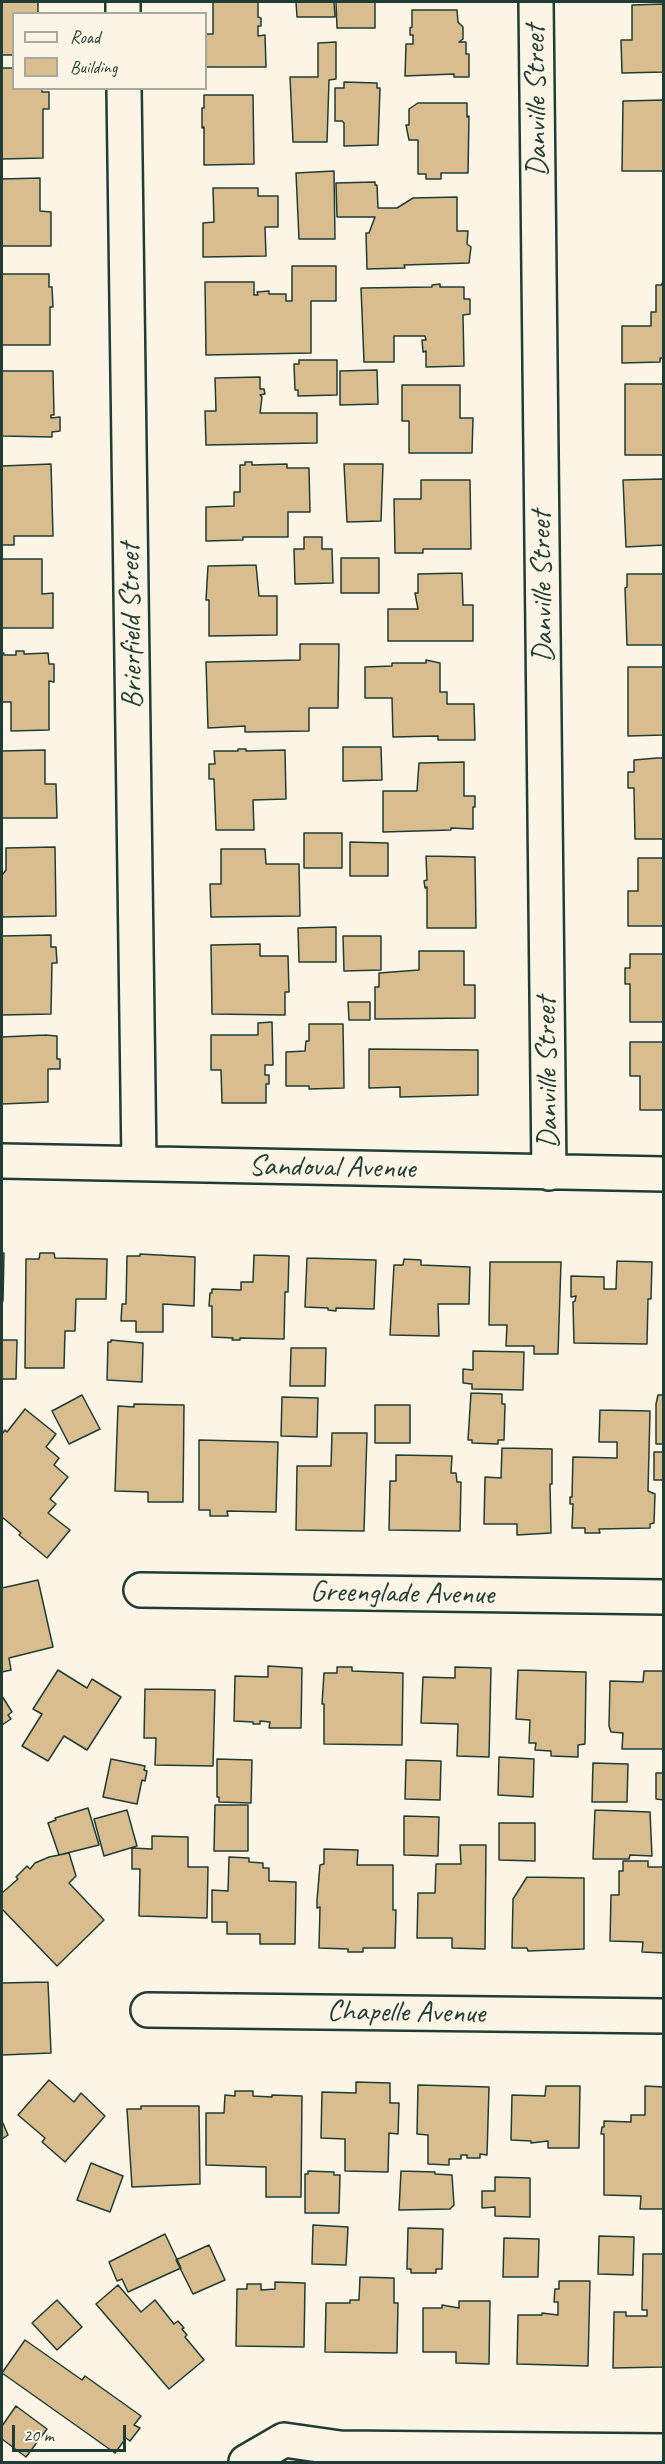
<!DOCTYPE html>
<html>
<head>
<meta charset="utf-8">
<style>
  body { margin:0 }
  #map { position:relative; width:665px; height:2464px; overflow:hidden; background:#fcf5e5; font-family:Caveat,sans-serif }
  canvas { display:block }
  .frame { position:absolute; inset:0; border:3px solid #1f3d34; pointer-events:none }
  .legend { position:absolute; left:12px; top:12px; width:195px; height:78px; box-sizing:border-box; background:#fcf5e5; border:2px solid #a4ab9e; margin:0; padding:8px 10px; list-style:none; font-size:18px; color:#1f3d34 }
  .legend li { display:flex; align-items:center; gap:12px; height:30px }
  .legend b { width:30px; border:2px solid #a4ab9e }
  .scale { position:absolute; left:12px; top:2425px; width:114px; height:27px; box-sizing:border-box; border:3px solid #1f3d34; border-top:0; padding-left:8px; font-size:18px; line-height:21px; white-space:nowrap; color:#1f3d34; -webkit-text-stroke:4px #fcf5e5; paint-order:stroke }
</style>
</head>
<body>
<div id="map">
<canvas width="665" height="2464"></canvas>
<div class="frame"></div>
<ul class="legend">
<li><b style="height:8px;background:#fcf5e5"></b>Road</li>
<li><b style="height:16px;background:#d9bd8e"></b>Building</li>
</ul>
<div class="scale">20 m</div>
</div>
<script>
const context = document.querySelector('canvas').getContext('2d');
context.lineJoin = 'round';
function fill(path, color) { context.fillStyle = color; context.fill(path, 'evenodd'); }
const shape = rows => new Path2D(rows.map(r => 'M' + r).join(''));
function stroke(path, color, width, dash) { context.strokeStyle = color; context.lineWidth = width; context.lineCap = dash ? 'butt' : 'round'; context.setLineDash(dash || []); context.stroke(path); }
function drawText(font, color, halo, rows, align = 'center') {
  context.font = font + ' Caveat,sans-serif'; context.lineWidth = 4.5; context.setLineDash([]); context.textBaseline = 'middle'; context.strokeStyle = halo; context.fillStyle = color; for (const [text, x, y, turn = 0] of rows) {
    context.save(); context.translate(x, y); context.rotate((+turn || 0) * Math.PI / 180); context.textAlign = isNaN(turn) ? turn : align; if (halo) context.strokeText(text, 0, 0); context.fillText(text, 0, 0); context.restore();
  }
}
const building = shape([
  [2,2,38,2,38,14,14,14,14,55,2,55,2,2],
  [213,2,258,2,258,17,261,18,261,26,258,26,258,36,265,35,266,67,206,67,206,34,213,34,213,2],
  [296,2,334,2,335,17,297,17,296,2],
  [336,2,375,2,375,28,337,28,336,2],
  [664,4,664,72,622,73,621,40,632,40,632,5,664,4],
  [412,10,457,10,458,22,463,27,463,39,459,42,466,42,466,54,469,54,469,77,454,77,454,74,405,76,406,44,413,44,413,35,410,35,410,28,412,27,412,10],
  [336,42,336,79,329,80,327,142,293,142,290,77,318,77,318,43,336,42],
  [2,68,14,68,14,88,42,88,42,92,49,92,49,109,43,109,43,158,2,159,2,68],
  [344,82,377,83,377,88,380,88,378,145,344,146,344,123,342,121,335,121,335,88,344,88,344,82],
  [204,95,253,95,254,164,204,165,204,127,202,128,202,108,204,108,204,95],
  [664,100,664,171,622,171,623,101,664,100],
  [418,103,467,103,467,117,469,116,468,173,441,173,441,179,426,179,426,174,418,174,418,140,409,140,406,125,409,125,409,109,418,103],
  [334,171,335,239,299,239,296,173,334,171],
  [40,178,40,211,51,212,51,246,2,246,2,179,40,178],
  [375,182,375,185,377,185,378,208,397,208,413,198,457,197,457,231,468,231,467,244,471,247,469,263,404,265,405,268,367,269,366,233,369,233,375,217,337,217,336,183,375,182],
  [213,188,258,188,258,196,278,196,278,227,265,227,266,256,203,257,203,223,214,222,213,188],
  [292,266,336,266,336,301,311,301,311,353,206,355,205,282,254,282,254,295,258,295,257,292,269,291,269,294,286,294,286,301,292,301,292,266],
  [2,274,49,274,49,287,52,287,53,307,50,307,50,345,2,345,2,274],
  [662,283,664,283,664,358,660,358,660,362,622,363,622,326,651,326,651,312,656,312,656,285,662,285,662,283],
  [440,284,440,287,464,287,464,299,470,299,470,314,463,315,464,366,426,367,426,351,423,352,422,340,426,340,425,336,394,336,394,362,364,362,361,288,432,287,432,285,440,284],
  [299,360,337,360,337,395,298,396,298,390,295,390,294,364,299,364,299,360],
  [377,370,378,404,340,405,340,371,377,370],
  [2,371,53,371,54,415,51,415,51,418,60,417,60,431,52,432,52,437,2,436,2,371],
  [260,377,260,389,264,389,265,394,260,395,262,397,260,413,317,413,317,443,206,445,205,411,216,411,215,378,260,377],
  [625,384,664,384,664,455,625,455,625,384],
  [402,385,460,385,460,418,473,418,472,453,409,453,409,421,402,421,402,385],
  [245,462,252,462,252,465,287,464,287,468,309,468,310,512,288,512,288,537,243,537,243,540,206,541,206,507,234,506,234,492,240,492,240,465,245,465,245,462],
  [51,464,53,536,14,536,14,545,2,545,2,466,51,464],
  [344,464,383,464,381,521,347,522,344,464],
  [664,479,664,545,626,547,623,480,664,479],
  [421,480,470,480,471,549,423,549,423,553,395,553,394,499,421,499,421,480],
  [304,537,322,537,322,549,332,549,333,583,295,584,294,549,304,549,304,537],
  [341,558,379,558,379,593,341,593,341,558],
  [2,559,42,559,42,594,53,593,53,628,2,628,2,559],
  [256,565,259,596,277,596,277,635,209,636,209,600,206,600,208,566,256,565],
  [462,573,463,605,473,605,473,641,388,641,388,609,418,609,415,593,418,593,418,574,462,573],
  [627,574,664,574,664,645,627,645,625,588,627,587,627,574],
  [300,644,339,644,338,708,309,708,309,731,245,732,245,726,208,728,206,662,300,660,300,644],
  [16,651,24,651,24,654,48,653,49,664,54,664,54,682,49,681,49,730,11,731,11,702,2,702,2,653,4,653,4,655,16,655,16,651],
  [426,660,440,663,440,692,447,692,447,704,474,704,475,740,438,740,438,736,393,737,392,698,365,698,365,667,392,666,392,663,426,663,426,660],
  [628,667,664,667,664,735,628,736,628,667],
  [343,747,381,747,382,780,343,781,343,747],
  [238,749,246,749,246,751,285,750,286,799,253,800,254,830,216,830,214,779,209,779,209,764,215,764,214,751,238,751,238,749],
  [45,750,45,784,56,784,57,818,2,818,2,751,45,750],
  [657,758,664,758,664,839,635,839,634,791,634,788,628,788,628,772,634,772,634,760,657,758],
  [464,762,464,796,475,796,475,807,473,807,473,829,451,828,451,830,383,832,383,791,417,791,419,763,464,762],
  [304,833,342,833,342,868,304,868,304,833],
  [350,842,388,843,388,876,350,876,350,842],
  [55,847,56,916,2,917,2,875,6,870,6,848,55,847],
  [221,849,265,849,266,864,299,864,300,916,211,917,210,884,221,884,221,849],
  [426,856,475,857,476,928,427,928,427,887,425,888,424,881,427,880,426,856],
  [638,858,664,858,664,926,628,926,628,891,638,891,638,858],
  [336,927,336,962,299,962,298,928,336,927],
  [51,935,51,947,56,947,57,963,52,963,51,1014,2,1015,2,936,51,935],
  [343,936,381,936,381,970,344,971,343,936],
  [260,944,260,956,288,956,289,992,285,992,285,1015,212,1014,211,945,260,944],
  [419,951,464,951,464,985,475,985,475,1018,375,1019,375,987,379,987,379,973,419,970,419,951],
  [630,954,664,954,664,1022,630,1022,630,984,625,984,625,968,630,968,630,954],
  [348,1002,370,1002,370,1020,349,1020,348,1002],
  [272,1022,273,1065,265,1065,265,1075,269,1075,269,1084,266,1084,266,1103,222,1103,221,1070,211,1070,211,1035,258,1035,258,1023,272,1022],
  [309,1024,343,1024,344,1088,309,1089,309,1086,286,1086,286,1052,305,1051,306,1041,309,1041,309,1024],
  [45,1035,57,1036,57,1059,60,1059,60,1069,48,1069,48,1102,2,1104,2,1037,45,1035],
  [630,1042,664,1042,664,1110,640,1110,640,1076,630,1076,630,1042],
  [369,1049,478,1050,478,1095,400,1097,400,1087,369,1088,369,1049],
  [2,1253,4,1253,3,1301,2,1301,2,1253],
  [40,1253,54,1253,55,1258,107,1259,106,1299,76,1299,75,1331,65,1331,64,1368,25,1368,26,1259,39,1259,40,1253],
  [140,1254,195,1257,194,1306,163,1304,163,1332,136,1332,136,1321,121,1321,122,1304,126,1304,127,1256,140,1256,140,1254],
  [254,1255,289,1256,288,1292,285,1292,284,1339,240,1338,240,1340,232,1340,233,1338,212,1337,212,1306,209,1306,210,1293,212,1293,212,1289,241,1290,241,1282,253,1282,254,1255],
  [307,1258,376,1260,374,1309,336,1308,336,1311,328,1310,328,1308,305,1307,307,1258],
  [404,1259,421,1260,421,1265,470,1267,469,1304,438,1304,439,1336,390,1335,394,1265,403,1265,404,1259],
  [617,1261,652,1262,651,1299,648,1299,647,1344,574,1343,573,1302,575,1301,576,1296,571,1297,571,1276,604,1277,604,1289,616,1289,617,1261],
  [490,1262,561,1262,558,1354,534,1354,534,1346,506,1346,507,1325,489,1325,490,1262],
  [2,1340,17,1340,16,1379,2,1379,2,1340],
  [111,1340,143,1343,142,1382,107,1380,108,1342,111,1342,111,1340],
  [291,1348,326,1348,325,1386,290,1386,291,1348],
  [473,1351,524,1352,523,1390,472,1389,472,1384,463,1383,463,1369,473,1370,473,1351],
  [471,1393,502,1394,502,1404,505,1404,504,1440,498,1440,498,1444,472,1443,472,1440,468,1440,471,1393],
  [82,1395,100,1429,69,1444,52,1411,82,1395],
  [658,1395,664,1395,664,1444,656,1444,656,1404,658,1395],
  [282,1397,318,1398,317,1437,281,1436,282,1397],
  [134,1404,184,1405,183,1502,148,1502,148,1492,115,1491,118,1406,134,1407,134,1404],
  [375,1405,410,1405,410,1443,375,1443,375,1405],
  [25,1409,56,1434,46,1447,59,1458,54,1465,68,1477,50,1499,56,1504,48,1513,70,1530,47,1558,19,1535,21,1533,2,1517,2,1434,5,1430,7,1432,25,1409],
  [600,1410,650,1411,648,1491,655,1494,654,1523,650,1524,650,1528,599,1529,600,1533,585,1533,585,1528,572,1528,573,1504,570,1504,570,1497,572,1497,573,1457,617,1458,617,1442,599,1442,600,1410],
  [332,1433,367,1433,364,1531,296,1530,297,1466,331,1466,332,1433],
  [199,1440,278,1442,276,1512,227,1511,228,1516,210,1516,210,1510,199,1510,199,1440],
  [502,1448,552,1449,552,1484,550,1484,551,1533,517,1535,517,1524,484,1524,485,1477,501,1478,502,1448],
  [654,1452,664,1452,664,1480,654,1480,654,1452],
  [396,1455,452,1456,451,1473,456,1473,457,1482,461,1482,460,1531,389,1530,390,1481,396,1481,396,1455],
  [38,1580,53,1647,9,1658,11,1670,2,1672,2,1588,38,1580],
  [268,1666,302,1668,301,1728,269,1728,270,1722,260,1721,260,1724,253,1724,253,1722,234,1721,235,1676,268,1677,268,1666],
  [337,1667,352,1667,352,1671,403,1673,402,1745,324,1744,324,1704,322,1704,324,1673,337,1673,337,1667],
  [455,1667,491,1668,489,1757,457,1756,458,1724,421,1723,423,1677,455,1678,455,1667],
  [58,1670,87,1688,92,1679,121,1697,87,1750,64,1736,48,1761,22,1746,42,1714,33,1709,58,1670],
  [518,1670,586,1672,585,1744,578,1745,578,1757,551,1756,551,1751,535,1750,536,1743,529,1743,530,1720,516,1719,518,1670],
  [644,1671,664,1671,664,1749,622,1749,623,1733,611,1732,609,1726,610,1681,643,1682,644,1671],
  [145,1689,215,1690,213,1766,155,1765,156,1738,144,1738,145,1689],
  [2,1696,12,1712,8,1715,11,1719,2,1725,2,1696],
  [499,1757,534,1759,533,1797,498,1795,499,1757],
  [111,1759,145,1766,144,1770,147,1771,145,1781,142,1780,137,1804,103,1797,111,1759],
  [217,1759,252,1760,251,1803,219,1802,219,1797,217,1797,217,1759],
  [406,1760,441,1761,440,1800,405,1799,406,1760],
  [593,1763,628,1764,627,1802,592,1802,593,1763],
  [656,1773,664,1773,664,1800,656,1799,656,1773],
  [215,1805,248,1805,248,1851,214,1851,215,1805],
  [88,1808,99,1845,59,1855,48,1823,56,1820,55,1818,88,1808],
  [127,1810,137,1846,104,1856,94,1819,127,1810],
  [595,1810,650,1812,652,1856,630,1855,629,1859,593,1859,595,1810],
  [404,1816,439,1817,438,1856,404,1855,404,1816],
  [499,1823,535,1823,535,1861,499,1860,499,1823],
  [152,1836,188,1837,188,1867,208,1867,207,1918,139,1916,140,1869,132,1869,132,1848,152,1849,152,1836],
  [460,1845,486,1845,485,1949,452,1948,452,1938,417,1938,418,1893,435,1893,436,1864,461,1864,460,1845],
  [324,1849,358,1850,357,1865,393,1865,393,1910,396,1910,395,1948,363,1948,363,1952,348,1952,348,1949,319,1948,320,1907,317,1908,317,1900,320,1865,324,1864,324,1849],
  [69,1853,76,1876,69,1883,104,1920,57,1966,2,1909,2,1893,18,1879,16,1877,27,1866,30,1869,35,1863,49,1857,69,1853],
  [229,1857,249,1858,249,1862,263,1863,263,1868,269,1868,269,1881,296,1882,295,1944,260,1944,260,1934,227,1934,227,1922,212,1922,212,1890,228,1891,229,1857],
  [623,1861,648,1861,648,1867,664,1867,664,1953,642,1952,643,1942,610,1941,611,1895,619,1895,619,1871,623,1871,623,1861],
  [527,1877,584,1878,584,1949,528,1951,527,1948,512,1948,513,1899,527,1877],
  [48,1982,51,2053,2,2055,2,1983,48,1982],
  [49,2080,74,2102,81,2093,105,2116,65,2162,42,2142,45,2138,18,2115,49,2080],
  [356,2082,390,2083,390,2103,399,2103,398,2134,389,2133,388,2172,345,2171,345,2139,321,2138,322,2092,356,2093,356,2082],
  [418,2085,489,2087,487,2155,480,2154,480,2158,467,2158,467,2155,461,2155,461,2159,449,2159,449,2165,428,2164,428,2135,417,2134,418,2085],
  [546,2086,580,2086,579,2148,548,2148,548,2141,531,2143,531,2141,511,2140,512,2095,545,2096,546,2086],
  [645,2086,664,2087,664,2209,640,2209,641,2196,604,2195,604,2134,601,2134,602,2127,604,2127,604,2121,631,2122,631,2115,645,2115,645,2086],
  [235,2091,253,2091,253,2096,272,2097,272,2095,302,2096,301,2197,266,2197,266,2167,206,2165,206,2113,224,2113,225,2095,235,2096,235,2091],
  [141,2106,199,2106,200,2184,132,2187,127,2109,141,2109,141,2106],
  [2,2121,8,2135,2,2139,2,2121],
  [91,2163,123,2176,110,2212,77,2200,91,2163],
  [308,2171,334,2172,334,2175,340,2175,339,2213,305,2213,305,2174,308,2174,308,2171],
  [401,2171,435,2172,435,2174,452,2175,454,2205,450,2209,399,2210,401,2171],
  [495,2177,530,2178,530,2217,495,2216,495,2207,482,2208,482,2191,495,2191,495,2177],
  [313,2225,348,2227,346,2265,312,2264,313,2225],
  [408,2228,443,2229,442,2269,436,2269,436,2273,411,2273,411,2269,407,2269,408,2228],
  [165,2234,181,2268,128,2292,122,2279,117,2281,109,2262,165,2234],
  [599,2236,634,2237,633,2275,598,2274,599,2236],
  [504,2238,539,2239,538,2277,503,2277,504,2238],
  [209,2245,225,2280,193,2294,176,2260,209,2245],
  [643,2254,664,2254,664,2367,613,2368,614,2312,626,2312,626,2316,647,2316,647,2310,642,2310,643,2254],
  [360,2277,394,2278,394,2303,398,2303,397,2353,325,2352,326,2303,350,2303,350,2300,359,2300,360,2277],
  [559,2281,590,2281,588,2366,517,2364,518,2315,542,2315,542,2313,558,2315,558,2302,554,2302,555,2289,559,2289,559,2281],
  [275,2282,305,2283,304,2347,236,2346,237,2289,247,2289,247,2284,261,2284,261,2290,275,2289,275,2282],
  [118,2285,141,2312,155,2300,174,2324,178,2321,184,2328,182,2329,187,2335,185,2337,204,2360,169,2389,96,2304,118,2285],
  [57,2300,82,2327,57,2350,32,2323,57,2300],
  [459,2301,490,2301,489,2364,456,2363,456,2352,423,2352,423,2308,442,2308,442,2305,459,2308,459,2301],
  [25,2340,82,2380,85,2376,141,2416,134,2425,140,2428,130,2441,126,2438,115,2453,2,2373,25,2340],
  [16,2406,47,2429,26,2457,2,2439,2,2426,16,2406]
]);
fill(building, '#d9bd8e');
stroke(building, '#1f3d34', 1.5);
const minor = shape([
  [123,2,123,14],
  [536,2,549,1173],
  [124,88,139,1163],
  [2,1161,664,1174],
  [141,1590,664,1597],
  [148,2010,664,2016],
  [246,2462,284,2440,340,2448,664,2451]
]);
stroke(minor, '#1f3d34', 38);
stroke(minor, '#fcf5e5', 33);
drawText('30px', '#1f3d34', '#fcf5e5', [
  ["Danville Street",537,101,-91],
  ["Danville Street",543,587,-91],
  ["Brierfield Street",132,626,-91],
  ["Danville Street",548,1073,-91],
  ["Sandoval Avenue",332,1168,1],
  ["Greenglade Avenue",402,1594,1],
  ["Chapelle Avenue",406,2013,1]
]);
</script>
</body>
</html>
